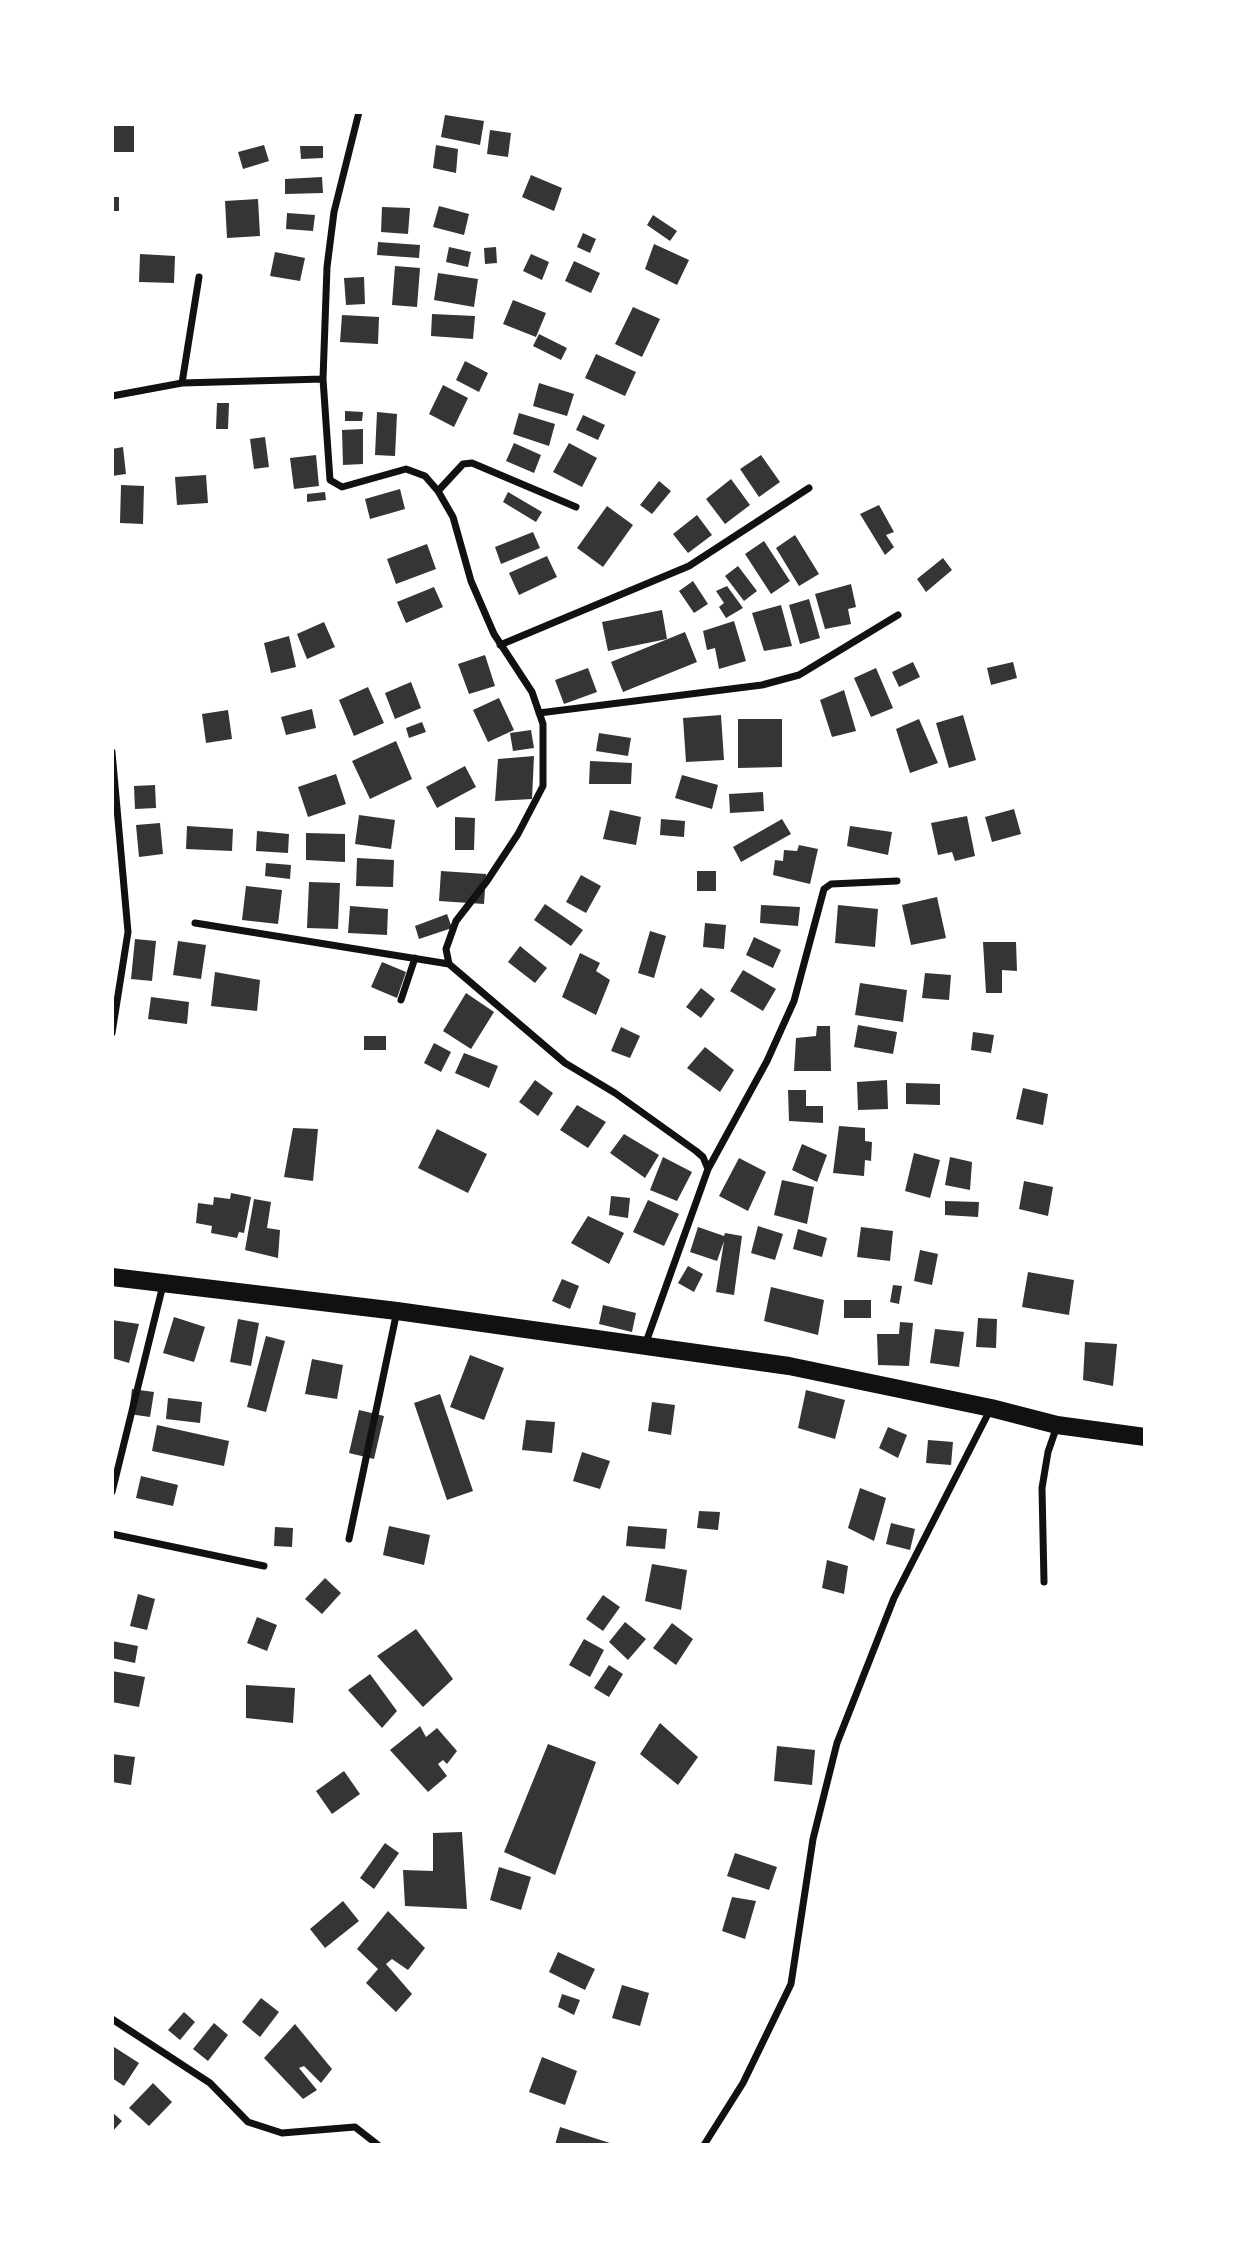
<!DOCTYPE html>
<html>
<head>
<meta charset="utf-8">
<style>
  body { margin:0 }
  #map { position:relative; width:1257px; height:2257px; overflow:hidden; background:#fff; font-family:Bitter,serif }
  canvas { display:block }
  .frame { position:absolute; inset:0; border:114px solid #fff; pointer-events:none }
</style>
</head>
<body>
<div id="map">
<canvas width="1257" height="2257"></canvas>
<div class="frame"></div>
</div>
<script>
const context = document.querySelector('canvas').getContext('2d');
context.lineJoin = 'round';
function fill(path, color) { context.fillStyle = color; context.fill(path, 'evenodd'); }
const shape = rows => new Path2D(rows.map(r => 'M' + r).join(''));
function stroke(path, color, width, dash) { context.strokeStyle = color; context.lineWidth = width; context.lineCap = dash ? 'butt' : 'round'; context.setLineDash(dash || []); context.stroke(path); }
fill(shape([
  [445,115,484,121,480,145,441,137],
  [112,126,134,126,134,152,112,152],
  [490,130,511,133,508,157,487,154],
  [264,145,269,161,243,169,238,152],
  [436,145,458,149,456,173,433,168],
  [300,146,323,146,323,158,301,159],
  [531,175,562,188,554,211,522,197],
  [322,177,323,193,285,194,285,179],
  [112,197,119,197,119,211,112,211],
  [258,199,260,236,227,238,225,201],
  [439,206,469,214,464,235,433,227],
  [382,207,410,208,408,234,381,232],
  [287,213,315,215,313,231,286,229],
  [653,215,677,231,670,241,647,225],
  [583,233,596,239,590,253,577,247],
  [378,242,420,245,419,258,377,255],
  [654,244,689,260,677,285,645,269],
  [449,247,471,252,468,267,446,262],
  [496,247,497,263,485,264,484,248],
  [275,252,305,258,300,281,270,276],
  [140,254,175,256,174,283,139,282],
  [531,254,549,262,542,280,523,271],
  [574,261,600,273,591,293,565,281],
  [395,266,420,268,417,307,392,305],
  [438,273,478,279,474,307,434,300],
  [364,277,365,304,346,305,344,278],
  [513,300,546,313,536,337,503,324],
  [633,307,660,319,642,357,615,344],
  [432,314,475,316,473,339,431,336],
  [342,315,379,317,378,344,340,342],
  [539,334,567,348,561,360,533,346],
  [596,354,636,372,625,396,585,378],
  [465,361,488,373,479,392,456,380],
  [539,383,574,394,567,416,533,406],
  [443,385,468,398,454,427,429,414],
  [217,403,229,403,228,429,216,429],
  [345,411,363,412,362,421,345,421],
  [377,412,397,414,395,456,375,455],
  [519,413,555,424,549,446,513,434],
  [583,415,605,425,598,440,576,430],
  [363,429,363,464,343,465,342,430],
  [265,437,269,467,254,469,250,439],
  [514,443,541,455,534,473,506,461],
  [569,443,597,458,582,487,553,472],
  [123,447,126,474,112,476,112,449],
  [316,455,319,486,294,489,290,458],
  [761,455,780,482,759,497,740,469],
  [206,475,208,503,177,505,175,477],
  [731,479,750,505,725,524,706,499],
  [659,481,671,491,652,514,640,505],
  [121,485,144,486,143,524,120,523],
  [400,489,405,509,370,519,365,499],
  [325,492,326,500,307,502,307,494],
  [508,492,542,512,536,522,503,502],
  [879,505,894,532,886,535,894,547,885,555,860,514],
  [607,506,633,525,603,567,577,548],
  [697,515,712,535,688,553,673,534],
  [533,532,540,548,501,564,495,547],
  [795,535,819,574,799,586,776,548],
  [764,541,790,581,771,594,745,554],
  [427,544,436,569,396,584,387,559],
  [547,556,557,577,519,595,509,573],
  [943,558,952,570,926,592,917,579],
  [738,566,757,591,744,601,725,576],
  [693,581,708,604,694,613,679,591],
  [851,584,856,607,848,609,851,624,825,629,815,594],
  [727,586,743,608,726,618,719,607,724,603,716,591],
  [434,587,443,607,406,623,397,602],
  [809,599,820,638,800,644,789,605],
  [781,605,792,646,764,651,752,613],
  [662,610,667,639,608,651,602,622],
  [734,621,746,661,719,669,715,648,707,650,703,631],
  [324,622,335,647,307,659,297,634],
  [685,632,697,662,623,692,611,662],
  [289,636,296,667,271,673,264,643],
  [485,655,495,686,469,694,458,664],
  [913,662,920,677,899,687,892,672],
  [1013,662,1017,678,991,685,987,668],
  [588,668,597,692,564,704,555,680],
  [876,668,893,708,871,717,854,678],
  [411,682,421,708,395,719,385,693],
  [368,687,384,723,354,736,339,700],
  [844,690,856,731,832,737,820,700],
  [499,698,514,730,488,742,473,710],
  [312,709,316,728,286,735,281,717],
  [228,710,232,739,206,743,202,714],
  [721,715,724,760,686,762,683,718],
  [963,715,976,760,949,768,936,723],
  [738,719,782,719,782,767,738,768],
  [919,719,938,763,910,773,896,729],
  [422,722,426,732,409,738,406,728],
  [531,730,534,748,513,751,510,733],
  [599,733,631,738,628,756,596,751],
  [396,741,412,779,370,799,352,761],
  [534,756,532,799,495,801,498,759],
  [590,761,632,763,631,784,589,784],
  [465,766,476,787,437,808,426,787],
  [336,774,346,804,308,817,298,787],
  [682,775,718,785,712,809,675,798],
  [155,785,156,808,135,809,134,786],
  [763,792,764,811,730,813,729,794],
  [1014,809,1021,834,992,842,985,817],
  [610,810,641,817,636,845,603,839],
  [359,815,395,820,391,849,355,844],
  [967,816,975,856,955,861,952,852,938,855,931,823],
  [455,817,475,818,474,850,455,850],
  [661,819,685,821,684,837,660,835],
  [782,819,791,834,741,862,733,847],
  [160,823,163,854,139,857,136,825],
  [187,826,233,829,232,851,186,849],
  [850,826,892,832,888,855,847,846],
  [257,831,289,834,288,853,256,851],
  [306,833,345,834,345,862,306,860],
  [799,845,818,849,810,884,773,875,775,860,783,861,784,850,797,851],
  [357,858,394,860,393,887,356,886],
  [266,863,291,865,290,879,265,876],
  [441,871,486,874,484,904,439,901],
  [697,871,716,871,716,891,697,891],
  [581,875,601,886,586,913,566,902],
  [309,882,340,883,338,929,307,928],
  [246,886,282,890,278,924,242,920],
  [937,897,946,938,911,945,902,905],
  [545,904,583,930,571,946,534,920],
  [761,905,800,907,798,926,760,923],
  [838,905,878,909,875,947,835,943],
  [350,906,388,909,387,935,348,933],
  [447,914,452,928,419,939,415,926],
  [705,923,726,925,724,949,703,947],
  [650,931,666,936,654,978,638,973],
  [754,937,781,950,773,968,746,955],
  [135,939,156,941,152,981,131,979],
  [178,941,206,945,201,979,173,975],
  [983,942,1016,942,1017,971,1002,970,1002,993,986,993],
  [520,946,547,968,535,983,508,962],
  [580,953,600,963,596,971,610,980,596,1015,562,997],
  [382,962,406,972,397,998,371,987],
  [743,970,776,989,763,1011,730,991],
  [215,972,260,980,257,1011,211,1006],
  [925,973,951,975,949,1000,922,998],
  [860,983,907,990,903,1022,855,1015],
  [701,988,715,999,701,1018,686,1007],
  [466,993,494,1012,471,1049,443,1031],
  [151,997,189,1002,187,1024,148,1019],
  [858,1025,897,1032,893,1054,854,1047],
  [817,1026,830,1026,831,1071,794,1071,796,1038,816,1036],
  [621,1027,640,1036,630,1058,611,1051],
  [973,1032,994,1035,991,1053,971,1050],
  [364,1036,386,1036,386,1050,364,1050],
  [434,1043,451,1052,441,1072,424,1063],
  [705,1047,734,1070,720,1092,687,1068],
  [464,1053,498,1066,489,1088,455,1073],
  [535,1080,553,1093,538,1116,519,1102],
  [887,1080,888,1109,858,1110,857,1082],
  [906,1083,940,1084,940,1105,906,1104],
  [1023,1088,1048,1094,1043,1125,1016,1119],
  [788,1090,806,1090,806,1106,823,1106,823,1123,789,1121],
  [577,1105,606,1122,588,1148,560,1130],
  [839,1126,865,1128,865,1141,872,1142,871,1161,865,1160,864,1176,833,1173],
  [293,1128,318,1129,313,1181,284,1177],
  [437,1129,487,1154,468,1193,418,1168],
  [624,1134,659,1155,645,1178,610,1153],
  [802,1144,827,1155,817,1182,792,1170],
  [914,1153,940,1160,930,1198,905,1191],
  [663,1157,692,1172,677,1201,650,1190],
  [950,1157,972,1162,970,1190,945,1185],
  [739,1158,766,1172,748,1211,719,1196],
  [782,1180,814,1187,807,1224,774,1215],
  [1024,1181,1053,1187,1048,1216,1019,1209],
  [231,1193,251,1197,244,1233,239,1232,237,1238,211,1233,212,1226,196,1223,198,1203,213,1205,214,1197,230,1199],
  [611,1196,630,1198,628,1218,609,1215],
  [254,1199,271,1202,267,1228,280,1230,278,1258,245,1250],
  [648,1200,679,1214,664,1246,633,1232],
  [945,1201,979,1202,978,1217,945,1215],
  [588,1216,624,1233,609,1264,571,1243],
  [758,1226,783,1234,775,1260,751,1253],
  [698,1227,724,1236,725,1233,742,1236,734,1295,716,1292,724,1241,717,1261,690,1252],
  [861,1227,893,1231,890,1261,857,1257],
  [798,1229,827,1238,822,1257,793,1249],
  [920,1250,938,1254,932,1285,914,1281],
  [688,1266,703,1274,694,1292,678,1283],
  [1028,1272,1074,1280,1069,1315,1022,1307],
  [562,1279,579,1286,570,1309,552,1301],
  [893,1285,902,1286,899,1304,890,1302],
  [771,1287,824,1300,818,1335,764,1321],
  [844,1300,871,1300,871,1318,844,1318],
  [603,1305,636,1313,632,1332,599,1324],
  [174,1317,205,1327,194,1362,163,1353],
  [978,1318,997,1319,996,1348,976,1347],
  [238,1319,259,1323,251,1366,230,1362],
  [112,1320,139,1324,129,1363,112,1358],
  [900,1322,913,1323,909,1366,878,1365,877,1334,899,1334],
  [935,1329,964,1332,959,1367,930,1363],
  [266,1336,285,1341,266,1412,247,1407],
  [1085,1342,1117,1344,1113,1386,1083,1380],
  [470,1355,504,1368,484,1420,450,1407],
  [312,1359,343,1365,337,1399,305,1394],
  [132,1389,154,1392,150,1417,129,1414],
  [806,1390,845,1400,835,1439,798,1428],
  [440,1394,473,1491,447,1500,414,1403],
  [168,1398,202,1402,200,1423,166,1419],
  [652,1402,675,1405,671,1435,648,1431],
  [359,1410,384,1416,374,1459,349,1453],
  [526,1420,555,1422,552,1453,522,1450],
  [157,1425,229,1441,224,1466,152,1451],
  [888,1427,907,1435,898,1458,879,1448],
  [928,1440,953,1442,951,1465,926,1463],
  [582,1452,610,1461,600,1489,573,1481],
  [141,1476,178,1485,173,1506,136,1498],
  [860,1488,886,1498,874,1541,848,1528],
  [699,1511,720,1512,718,1530,697,1528],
  [891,1523,915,1529,910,1550,886,1544],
  [389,1526,430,1535,424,1565,383,1555],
  [628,1526,667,1529,665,1549,626,1546],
  [275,1527,293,1528,292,1547,274,1546],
  [827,1560,848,1566,844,1594,822,1588],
  [652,1564,687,1570,681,1610,645,1601],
  [325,1578,341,1593,322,1614,305,1599],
  [138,1594,155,1599,147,1630,130,1626],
  [603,1595,620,1607,603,1631,586,1619],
  [257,1617,277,1625,267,1651,247,1643],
  [625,1622,646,1639,628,1660,609,1642],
  [672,1623,693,1639,676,1665,653,1648],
  [416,1629,453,1679,423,1707,377,1656],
  [584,1639,604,1650,590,1677,569,1665],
  [112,1641,138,1646,135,1663,112,1658],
  [609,1665,623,1674,609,1697,594,1688],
  [112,1671,145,1677,139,1707,112,1702],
  [370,1674,397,1711,382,1728,348,1690],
  [246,1685,295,1688,293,1723,246,1718],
  [660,1723,698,1757,678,1785,640,1754],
  [420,1726,426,1737,437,1728,457,1751,447,1764,443,1760,438,1764,447,1776,428,1792,390,1750],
  [548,1744,596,1762,555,1875,504,1852],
  [777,1746,815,1750,812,1785,774,1781],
  [112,1754,135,1757,131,1785,112,1782],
  [344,1771,360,1794,332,1814,316,1791],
  [462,1832,467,1909,405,1906,403,1870,433,1871,433,1833],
  [385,1843,399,1853,374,1889,360,1878],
  [735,1853,777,1867,769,1890,727,1876],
  [499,1867,531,1877,521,1910,490,1900],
  [732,1897,756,1901,745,1939,722,1931],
  [343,1901,359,1921,325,1948,310,1929],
  [388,1911,425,1948,408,1970,392,1959,386,1964,412,1994,396,2012,366,1983,378,1969,357,1949],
  [558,1952,595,1969,585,1990,549,1972],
  [622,1985,649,1993,640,2026,612,2018],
  [562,1994,580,2000,574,2015,558,2007],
  [261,1998,279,2012,260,2037,242,2022],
  [184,2012,195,2022,180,2040,168,2030],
  [214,2023,228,2035,208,2061,193,2049],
  [295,2024,332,2069,321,2083,304,2066,299,2068,317,2090,303,2099,264,2058],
  [114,2047,139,2063,124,2086,112,2078,112,2050],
  [542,2057,577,2071,565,2105,529,2092],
  [153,2083,172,2102,149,2126,129,2108],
  [112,2112,122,2121,112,2132],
  [560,2127,613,2144,613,2145,555,2145]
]), '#353535');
stroke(shape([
  [359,112,334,212,327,267,323,379,330,480,342,487,406,469,425,476,438,491,453,517,471,581,494,634,532,692,543,724,543,786,518,834,487,881,456,921,446,949,449,964,565,1063,615,1093,696,1151,703,1157,708,1169,645,1345],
  [182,383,199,277],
  [112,396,182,383,323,379],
  [438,491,463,464,472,463,576,507],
  [500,645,689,566,809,488],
  [539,713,762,685,799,675,898,615],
  [112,752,128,932,112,1033],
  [195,923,449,964],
  [401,1000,415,958],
  [708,1169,767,1061,794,1001,824,889,831,884,897,881],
  [112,1492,163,1285],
  [112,1534,264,1566],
  [349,1539,397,1311],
  [1044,1582,1042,1488,1048,1452,1057,1426],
  [112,2019,210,2083,248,2122,282,2133,355,2127,378,2145],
  [704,2145,743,2083,791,1984,813,1839,837,1743,894,1598,991,1408]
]), '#111', 7);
stroke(shape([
  [112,1277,397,1311,789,1366,991,1408,1057,1425,1145,1437]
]), '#111', 18);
</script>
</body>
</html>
